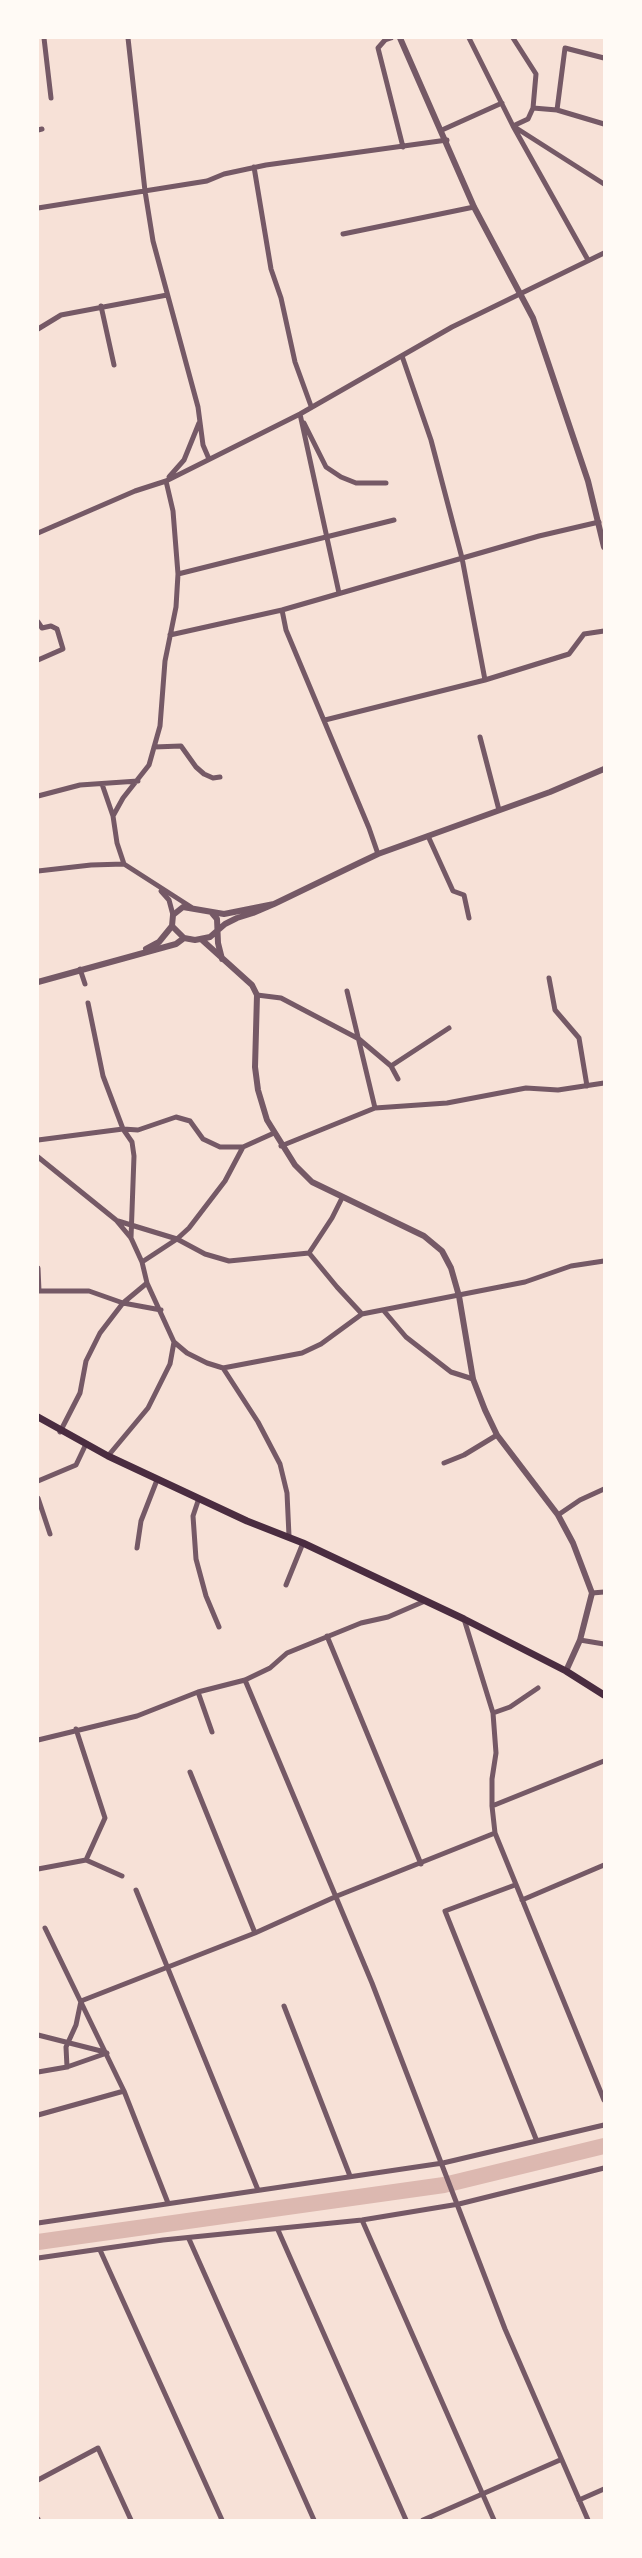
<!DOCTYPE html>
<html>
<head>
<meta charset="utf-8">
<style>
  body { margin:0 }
  #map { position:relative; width:642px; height:2558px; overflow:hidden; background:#f7e1d7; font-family:"Open Sans",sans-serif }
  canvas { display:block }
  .frame { position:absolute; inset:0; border:39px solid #fffaf5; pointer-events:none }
</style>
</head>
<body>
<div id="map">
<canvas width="642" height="2558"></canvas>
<div class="frame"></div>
</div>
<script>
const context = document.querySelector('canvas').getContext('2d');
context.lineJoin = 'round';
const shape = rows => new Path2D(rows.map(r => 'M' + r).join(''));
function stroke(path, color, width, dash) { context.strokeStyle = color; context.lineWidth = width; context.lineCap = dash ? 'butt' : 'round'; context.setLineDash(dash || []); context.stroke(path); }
stroke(shape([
  [38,2242,444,2185,604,2146]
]), '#dcb8b0', 16);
stroke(shape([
  [44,38,51,98],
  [128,38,145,191,153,241,198,407,203,445,209,459],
  [391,38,385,40,378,48,403,147],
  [469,38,513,126,588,260],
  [513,38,536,74,533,108,528,119,513,126,604,184],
  [533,108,557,110,604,124],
  [557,110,565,48,604,58],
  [38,130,42,129],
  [442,130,502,103],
  [254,167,271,269,281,298,295,362,311,406],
  [38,208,207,181,224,174,266,165,447,140],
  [343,234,474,207],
  [101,306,114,365],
  [38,329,61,315,167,295],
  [402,356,431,440,462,558,485,680],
  [300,414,339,593],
  [304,423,326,467,341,477,356,483,386,483],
  [169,477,184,460,199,423],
  [38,533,135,491,166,481,300,414,452,327,604,253],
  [178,574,394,520],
  [282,610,286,630,369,828,378,854],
  [38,622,42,628,51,626,57,629,63,649,38,660],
  [170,635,282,610,539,536,599,522],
  [325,720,485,680,569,654,584,634,604,631],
  [480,737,499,810],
  [154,747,181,746,196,767,204,774,213,778,220,777],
  [102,784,113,816],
  [38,796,80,785,138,781],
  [428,836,453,891,464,895,469,918],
  [124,864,117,843,113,816,123,798,149,765,160,726,165,661,176,607,178,574,173,511,166,481],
  [38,871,91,865,124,864,191,907],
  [161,891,169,900,173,915],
  [80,969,85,984],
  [549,978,555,1010,579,1038,587,1086],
  [347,991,375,1108],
  [257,995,281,998,359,1039,391,1066,398,1079],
  [88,1003,103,1076,123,1129,132,1142,134,1156,131,1238],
  [391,1066,449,1028],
  [38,1140,123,1129,138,1130,176,1117,190,1121,203,1139,220,1147,243,1147],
  [281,1146,375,1108,447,1103,526,1088,558,1090,604,1083],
  [38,1157,116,1220,131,1238,142,1262,147,1283,174,1342,187,1353,207,1363,223,1368,258,1422,280,1464,287,1493,289,1536],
  [118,1221,177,1239,205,1254,229,1261,309,1253],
  [309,1253,337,1287,362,1314],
  [309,1253,332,1218,342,1198],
  [142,1262,177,1239,189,1228,225,1181,243,1147,274,1133],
  [38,1268,39,1291],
  [38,1291,89,1291,123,1303,161,1310],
  [384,1311,406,1337,451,1372,473,1379],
  [223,1368,302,1353,321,1344,362,1314,525,1282,571,1266,604,1261],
  [60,1432,80,1393,86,1361,100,1333,123,1303,147,1283],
  [108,1456,148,1408,170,1364,174,1342],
  [444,1463,464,1455,497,1435],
  [38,1481,76,1465,86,1444],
  [38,1498,50,1534],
  [199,1498,193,1516,196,1559,206,1596,219,1627],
  [558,1515,580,1500,604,1489],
  [137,1548,141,1521,157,1480],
  [286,1585,303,1543],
  [592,1593,604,1592],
  [464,1619,493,1713,496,1753,492,1779,492,1806,495,1833,604,2100],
  [327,1636,421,1864],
  [580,1640,604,1644],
  [245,1680,372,1983,505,2329,588,2520],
  [198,1692,212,1732],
  [493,1713,510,1707,538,1688],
  [76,1729,105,1818,86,1860],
  [38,1740,137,1716,198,1692,245,1680,270,1668,287,1653,361,1623,388,1617,425,1601],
  [190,1772,255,1933],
  [492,1806,604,1761],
  [38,1869,86,1860,122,1876],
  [515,1885,445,1911,536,2139],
  [136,1890,258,2190],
  [522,1900,604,1865],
  [45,1928,124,2091,168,2203],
  [284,2006,350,2176],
  [38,2035,105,2052],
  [67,2067,66,2047,76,2025,81,2001,255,1933,337,1896,495,1833],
  [38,2072,67,2067,107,2053],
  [38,2115,124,2091],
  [362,2220,494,2520],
  [38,2223,443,2163,604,2125],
  [278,2230,406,2520],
  [189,2239,314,2520],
  [100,2250,222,2520],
  [38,2258,163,2240,362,2220,459,2204,604,2168],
  [38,2480,98,2448,131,2520],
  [579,2500,604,2489],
  [38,2519,38,2520],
  [423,2520,560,2460]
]), '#755966', 5);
stroke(shape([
  [400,38,474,207,533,318,588,481,604,547],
  [274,904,224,914,183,907,173,915,172,926,184,938,195,940,210,937,225,924,237,918,253,913,274,904,359,863,378,854,550,792,604,769],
  [212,913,217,919,218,943,222,959],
  [201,939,252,985,257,995,255,1067,258,1090,267,1120,295,1165,312,1182,424,1236,442,1251,451,1268,459,1296,473,1379,485,1410,497,1435,558,1515,573,1543,592,1593,580,1640,566,1671],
  [146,949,159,942,172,926],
  [38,982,176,944,184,938]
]), '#755966', 6);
stroke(shape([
  [38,1417,108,1456,247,1521,303,1543,464,1619,566,1671,604,1695]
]), '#4a2c40', 7);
</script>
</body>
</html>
